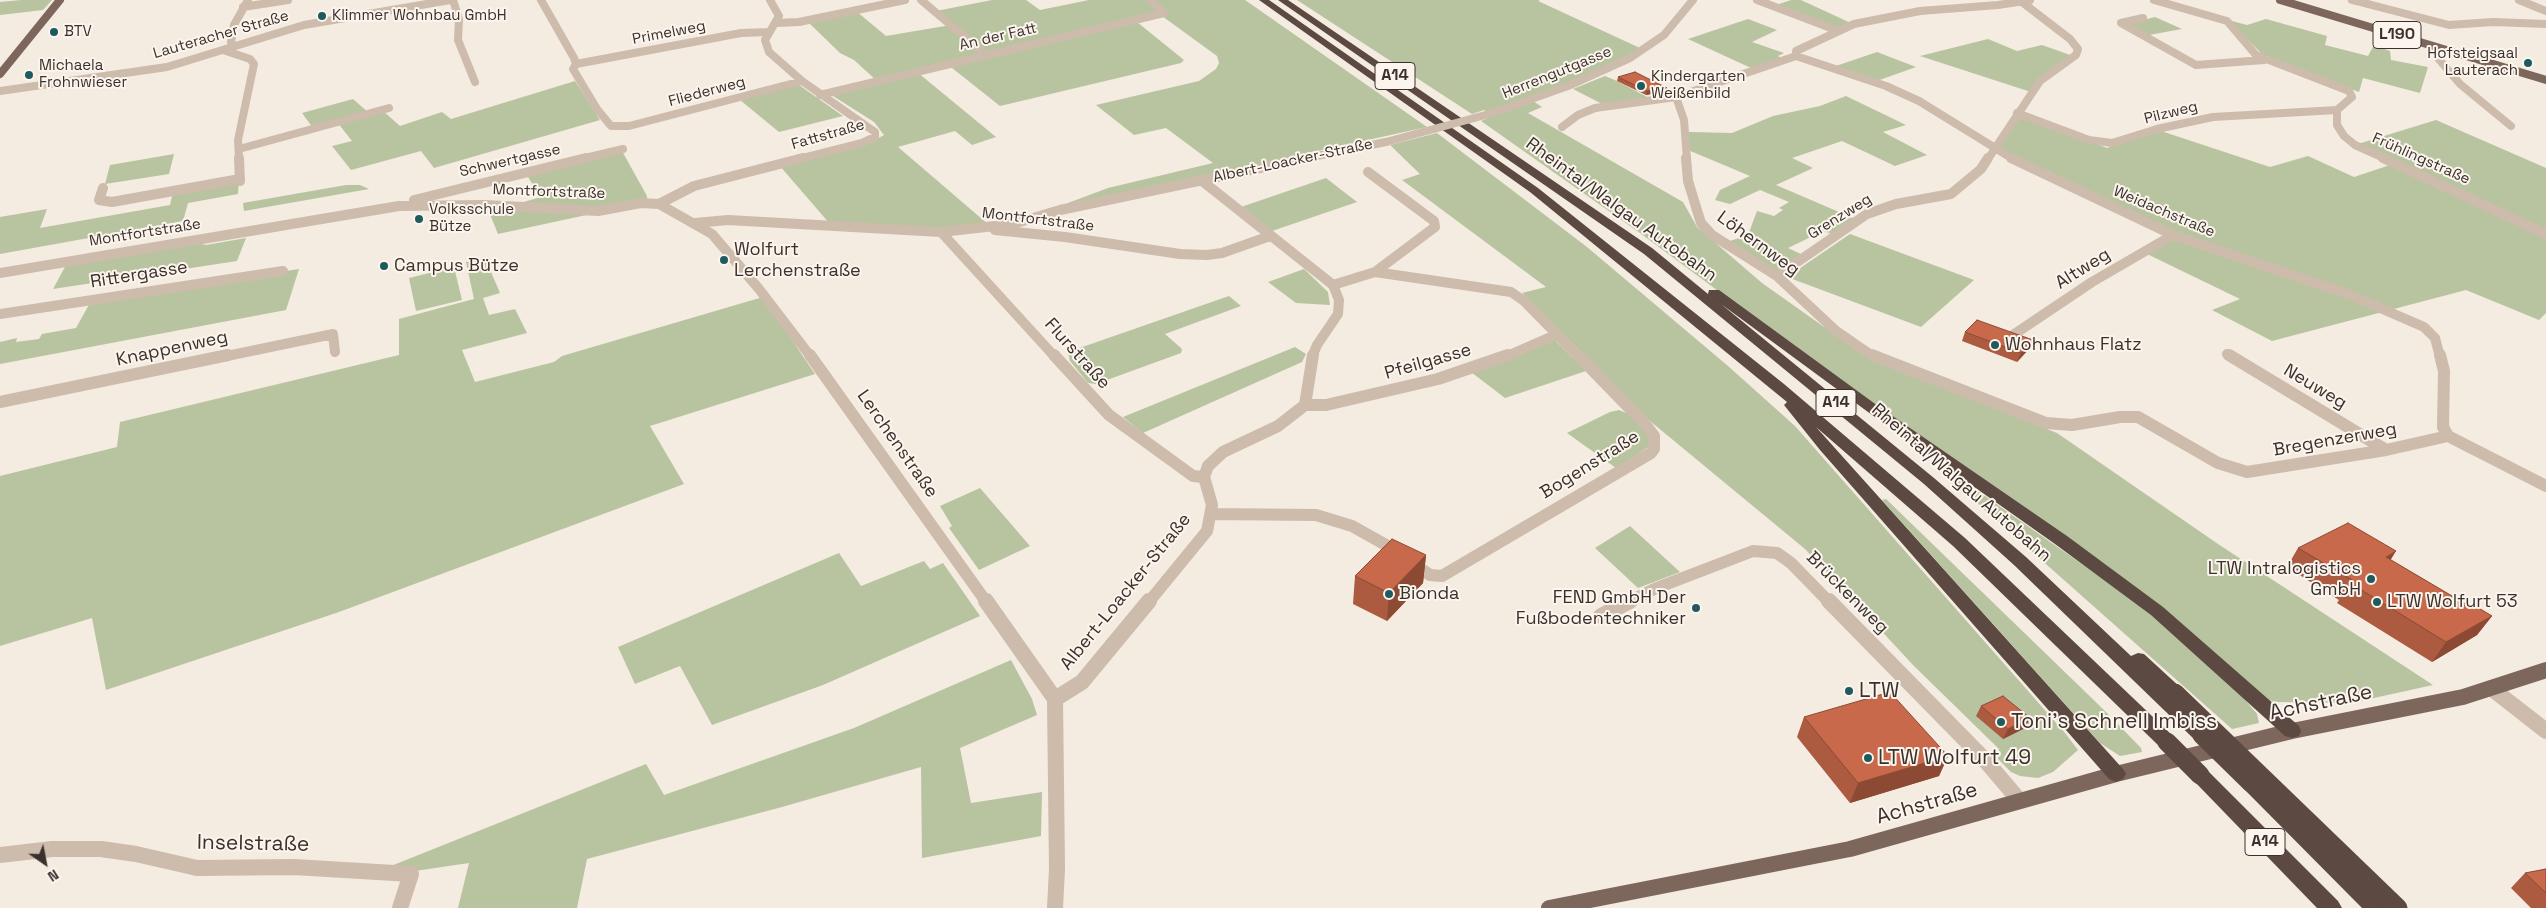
<!DOCTYPE html>
<html>
<head>
<meta charset="utf-8">
<style>
  body { margin:0 }
  #map { position:relative; width:2546px; height:908px; overflow:hidden; background:#f4ebe1; font-family:"Space Grotesk",sans-serif }
  canvas { display:block }
  .north { position:absolute; left:20px; top:838px; width:50px; height:50px; -webkit-text-stroke:4px #fbf5ee; paint-order:stroke; rotate:147deg; font-size:14px; font-weight:700; line-height:20px; text-align:center; color:#3b302b }
  .north::after { content:''; display:block; margin:auto; width:18px; height:22px; background:#3b302b; clip-path:polygon(50% 0,100% 100%,50% 72%,0 100%) }
</style>
</head>
<body>
<div id="map">
<canvas width="2546" height="908"></canvas>
<div class="north">N</div>
</div>
<script>
const context = document.querySelector('canvas').getContext('2d');
context.lineJoin = 'round';
function fill(path, color) { context.fillStyle = color; context.fill(path, 'evenodd'); }
const shape = rows => new Path2D(rows.map(r => 'M' + r).join(''));
function stroke(path, color, width, dash) { context.strokeStyle = color; context.lineWidth = width; context.lineCap = dash ? 'butt' : 'round'; context.setLineDash(dash || []); context.stroke(path); }
function drawText(font, color, halo, rows, align = 'center') {
  context.font = font + ' "Space Grotesk",sans-serif'; context.lineWidth = 4; context.setLineDash([]); context.textBaseline = 'middle'; context.strokeStyle = halo; context.fillStyle = color; for (const [text, x, y, turn = 0] of rows) {
    context.save(); context.translate(x, y); context.rotate((+turn || 0) * Math.PI / 180); context.textAlign = isNaN(turn) ? turn : align; if (halo) context.strokeText(text, 0, 0); context.fillText(text, 0, 0); context.restore();
  }
}
fill(shape([
  [21,0,52,0,43,10,0,15,0,2],
  [992,0,1026,0,1040,10,1089,0,1245,0,1427,127,1076,204,1068,203,1108,188,1213,163,1166,128,1134,135,1096,105,1199,81,1216,69,1219,63,1217,56,1162,16,1137,22,1184,60,1181,63,1000,106,947,64,917,72,996,137,972,145,955,131,898,147,989,225,931,229,830,224,779,165,875,140,884,135,874,122,830,94,877,81,854,60,840,53,807,21,856,11,886,36,951,25,936,11],
  [1297,0,1540,0,1538,1,1640,48,1615,64,1530,99,1542,107,1528,113,1683,202,1697,227,1762,283,1868,358,2057,433,2218,544,2433,685,2351,703,2275,702,2269,700,1640,233,1481,121,1493,116,1484,110,1472,114],
  [1791,0,1801,0,1853,24,1836,30,1773,6],
  [2155,17,2182,29,2149,35,2127,24],
  [1748,19,1777,30,1752,42,1784,53,1778,56,1781,58,1751,68,1688,39],
  [2266,19,2327,36,2325,45,2368,56,2374,45,2390,51,2391,60,2428,67,2420,93,2363,78,2359,92,2287,66,2263,55,2228,20,2247,25],
  [1988,39,2017,51,2042,45,2073,56,2031,92,1920,56],
  [1877,52,1916,67,1874,82,1830,68],
  [1605,76,1617,81,1649,98,1604,105,1573,89],
  [575,81,600,120,434,168,421,151,351,170,332,146,352,141,337,122,313,128,302,113,353,99,369,113,383,111,400,126,442,112,451,119],
  [799,85,843,116,779,132,740,100],
  [1846,96,1906,125,1883,132,1927,155,1895,166,1842,141,1792,158,1813,168,1776,185,1853,218,1833,234,1823,231,1788,248,1801,254,1777,271,1727,242,1748,235,1757,211,1774,216,1783,210,1779,208,1789,202,1760,190,1730,204,1715,200,1720,190,1750,176,1688,150,1689,132,1732,133,1773,116,1820,106],
  [2018,115,2107,148,2161,131,2270,167,2308,156,2354,177,2390,165,2358,144,2436,120,2546,168,2546,313,2539,320,2466,290,2272,341,2212,310,2240,299,2147,254,2175,235,1996,149],
  [1437,133,1587,247,1728,366,1795,426,2065,733,2078,750,2053,772,2038,778,2020,776,2011,772,1998,759,1999,749,1914,666,1805,549,1650,421,1522,293,1546,287,1402,180,1420,174,1390,145],
  [622,151,647,196,647,202,498,234,489,212,541,197,526,174],
  [174,154,169,174,105,184,110,165],
  [1326,178,1357,202,1272,231,1241,207],
  [239,179,238,194,188,203,183,221,0,254,0,217,47,209,40,228,170,205,173,192],
  [346,185,360,185,369,189,244,211,243,203],
  [1850,234,1974,280,1921,327,1787,277],
  [246,238,237,261,53,289,66,265,198,243,206,245],
  [485,258,500,293,483,298,489,315,515,309,527,333,462,350,475,382,554,362,562,356,763,297,815,374,650,426,684,484,339,612,106,690,92,618,0,646,0,476,117,447,120,422,399,355,399,319,474,299,466,262],
  [454,267,462,300,416,311,409,278],
  [299,269,286,310,0,364,0,342,17,338,16,342,39,339,42,334,76,328,91,301],
  [1304,269,1328,292,1330,305,1296,303,1268,282],
  [1229,296,1241,306,1165,334,1182,349,1181,353,1096,384,1088,383,1070,361,1068,352],
  [1555,340,1586,371,1505,398,1471,372],
  [1295,347,1306,354,1302,362,1143,433,1123,417],
  [1619,410,1631,415,1650,438,1650,446,1616,468,1567,433,1610,412],
  [1955,475,2150,612,2243,697,2257,714,2259,723,2232,729,1950,479],
  [980,488,1030,546,979,570,949,528,952,526,940,506],
  [1886,499,2104,710,2141,748,2142,752,2120,756,2100,743,1882,500],
  [1630,526,1680,572,1638,588,1595,548],
  [839,553,861,586,924,561,930,569,943,563,980,616,823,685,712,725,680,666,635,684,618,647],
  [1011,660,1032,699,1037,715,960,748,971,803,1042,792,1041,836,922,858,921,767,782,807,587,859,577,908,458,908,469,863,415,871,386,868,646,764,664,795,854,728]
]), '#b8c4a0');
stroke(shape([
  [453,0,459,19,458,40,475,82],
  [541,0,574,58,576,64,573,69,597,109,611,126,629,126,802,81],
  [770,0,779,16,765,40,769,52,802,81,875,132,875,137,862,143,799,159],
  [921,0,985,54],
  [1757,0,1836,30],
  [2154,0,2227,21,2256,55,2349,91,2352,97,2337,110],
  [2352,0,2449,25,2493,22,2546,24],
  [2519,0,2546,11],
  [243,7,288,0],
  [2143,18,2121,23,2196,65,2264,60],
  [776,23,799,22,905,0],
  [234,46,231,42,234,25,248,0],
  [223,50,250,59,254,64,238,140,239,159],
  [1796,56,1886,86,1919,101,2013,159],
  [2437,57,2460,84,2511,126],
  [576,64,741,33,769,32],
  [0,91,167,67,304,25,450,0],
  [820,95,1164,13,1150,0],
  [1676,97,1684,120,1687,159],
  [2337,110,2337,125,2344,136,2355,145,2386,159],
  [2017,113,2089,140,2112,143,2157,129,2213,117,2337,110],
  [1489,114,1568,86,1630,58,1664,35,1693,0],
  [1562,127,1578,115,1595,108,1676,97,1796,56,1796,51,1854,24,1920,11,1998,5,2030,0],
  [239,149,389,108],
  [581,159,623,149],
  [1302,159,1386,142],
  [1988,159,2040,81,2076,55,2078,49,2070,39,2022,2]
]), '#cdbbac', 8);
stroke(shape([
  [239,158,240,181],
  [1686,158,1688,181,1701,223,1712,235,1777,276,1835,330,1874,357],
  [2011,158,2173,235,2348,294,2424,327,2435,338,2440,357],
  [2383,158,2546,234],
  [1368,172,1434,221,1435,227,1375,272],
  [1201,180,1333,285,1339,300,1338,314,1317,345,1312,357],
  [103,188,99,200,112,202,240,179],
  [414,200,586,158],
  [659,204,694,186,803,158],
  [695,223,728,220,941,232,1013,224,1060,210,1308,158],
  [995,230,1065,237,1180,254,1207,255,1222,253,1270,236],
  [941,232,1055,357],
  [0,273,399,206,485,205,598,211,641,203,659,204,712,234,759,289,811,357],
  [1777,276,1867,214,1896,204,1951,194,1981,169,1988,158],
  [1333,285,1375,272,1511,292,1524,301,1579,357],
  [0,314,283,271],
  [2013,335,2092,282,2173,235],
  [2227,354,2231,357],
  [222,357,333,334,335,352],
  [1505,357,1555,335]
]), '#cdbbac', 10);
stroke(shape([
  [810,355,987,603],
  [1054,355,1109,415,1193,476,1204,477],
  [1872,355,2046,423,2072,425,2120,417,2138,417,2218,463,2247,472,2386,450,2448,436],
  [2229,355,2386,450],
  [2440,355,2444,371,2443,427,2448,436],
  [0,402,228,355],
  [1305,405,1326,405,1438,379,1508,355],
  [2448,436,2546,486],
  [1211,514,1316,515,1352,526,1386,545,1430,575,1442,576,1651,453,1654,449,1654,436,1644,423,1578,355],
  [1148,603,1207,531,1212,505,1204,477,1208,466,1223,452,1278,426,1305,405,1313,355],
  [1627,603,1654,589,1753,551,1777,553,1791,563,1830,603]
]), '#cdbbac', 12);
stroke(shape([
  [986,601,1055,699],
  [1829,601,1985,760,2019,800],
  [1601,616,1630,601],
  [2491,688,2546,731],
  [1055,699,1082,682,1149,601],
  [1055,699,1057,869,1055,908],
  [0,855,52,849,101,849,136,854,197,868,294,867,411,874,400,908]
]), '#cdbbac', 16);
stroke(shape([
  [2280,0,2546,80],
  [0,74,60,0]
]), '#7d675c', 8);
stroke(shape([
  [1549,908,1850,849,2116,774,2292,731,2463,697,2546,670]
]), '#7d675c', 16);
fill(shape([
  [1259,0,1269,0,1538,188,1784,384,1965,538,2174,737,2176,742,2174,747,2167,749,2160,747,1953,546,1816,427,2123,769,2126,774,2123,779,2116,782,2109,779,1820,450,1784,405,1787,402,1530,192,1259,0],
  [1278,0,1288,0,1652,248,1708,294,1709,290,1719,290,1878,406,2067,536,2163,607,2299,726,2301,731,2299,736,2292,738,2285,736,2151,615,2055,544,1868,412,1721,304,1934,478,2026,557,2131,656,2138,653,2144,654,2181,688,2184,693,2181,698,2176,699,2211,735,2209,740,2202,742,2195,740,2014,565,1924,484,1644,254,1278,0],
  [2200,767,2207,770,2338,901,2342,908,2317,908,2193,780,2190,775,2193,770,2200,767],
  [2251,775,2258,777,2383,901,2387,908,2362,908,2244,789,2241,783,2244,777,2251,775]
]), '#5c4a42');
stroke(shape([
  [1386,142,1489,114]
]), '#cdbbac', 8);
stroke(shape([
  [2175,693,2398,908],
  [2202,735,2251,783],
  [2167,742,2200,775]
]), '#5c4a42', 19);
fill(shape([
  [1618,77,1666,91,1646,95,1617,81],
  [1965,332,2029,349,2017,362,1962,341],
  [2298,548,2391,560,2469,606,2492,616,2477,635,2432,662,2337,603,2339,600,2287,567],
  [1426,555,1423,583,1387,621,1353,604,1355,576],
  [1981,706,2025,728,2003,739,1976,716],
  [1804,717,1948,756,1939,776,1850,803,1797,737],
  [2546,869,2546,908,2531,908,2511,888,2525,873]
]), '#ac5a40');
fill(shape([
  [1667,88,1666,91,1646,95,1647,91],
  [2033,340,2029,349,2017,362,2021,353],
  [2396,551,2384,571,2386,557],
  [1426,555,1423,583,1387,621,1389,593],
  [2492,616,2477,635,2432,662,2446,642],
  [2030,718,2025,728,2003,739,2008,729],
  [1948,756,1939,776,1850,803,1858,783]
]), '#8c4a34');
const building = shape([
  [1635,72,1667,88,1647,91,1618,77,1635,72],
  [1977,320,2033,340,2021,353,1965,332,1977,320],
  [2348,523,2396,551,2386,557,2469,606,2472,604,2492,616,2446,642,2350,583,2354,581,2298,548,2348,523],
  [1392,539,1426,555,1389,593,1355,576,1392,539],
  [1890,692,1948,756,1858,783,1804,717,1890,692],
  [2003,696,2030,718,2008,729,1981,706,2003,696],
  [2546,869,2546,893,2525,873,2546,869]
]);
fill(building, '#c8694b');
stroke(building, '#8c4a34', 1);
for (const [x, y, r, color] of [
  [322,16,5,"#1f5a5e"],
  [54,32,5,"#1f5a5e"],
  [2528,63,5,"#1f5a5e"],
  [29,75,5,"#1f5a5e"],
  [1641,86,5,"#1f5a5e"],
  [419,219,5,"#1f5a5e"],
  [724,260,5,"#1f5a5e"],
  [384,266,5,"#1f5a5e"],
  [1995,345,5,"#1f5a5e"],
  [2371,579,5,"#1f5a5e"],
  [1389,594,5,"#1f5a5e"],
  [2377,602,5,"#1f5a5e"],
  [1696,608,5,"#1f5a5e"],
  [1849,691,5,"#1f5a5e"],
  [2001,722,5,"#1f5a5e"],
  [1868,758,5,"#1f5a5e"]
]) { const dot = new Path2D(); dot.arc(x, y, r, 0, 2 * Math.PI); context.fillStyle = color; context.fill(dot); stroke(dot, '#fbf5ee', 2); }
drawText('15px', '#3b302b', '#fbf5ee', [
  ["Klimmer Wohnbau GmbH",332,16],
  ["BTV",64,32],
  ["Hofsteigsaal",2518,54,"right"],
  ["Lauterach",2518,71,"right"],
  ["Michaela",39,66],
  ["Frohnwieser",39,83],
  ["Kindergarten",1651,77],
  ["Weißenbild",1651,94],
  ["Volksschule",429,210],
  ["Bütze",429,227]
], 'left');
drawText('15px', '#3b302b', '#fbf5ee', [
  ["Primelweg",669,33,-11],
  ["Lauteracher Straße",221,35,-16],
  ["An der Fatt",998,37,-13],
  ["Herrengutgasse",1557,73,-22],
  ["Fliederweg",707,92,-15],
  ["Pilzweg",2171,113,-14],
  ["Fattstraße",828,135,-16],
  ["Frühlingstraße",2421,159,24],
  ["Schwertgasse",510,161,-13],
  ["Albert-Loacker-Straße",1293,161,-12],
  ["Montfortstraße",549,192,2],
  ["Weidachstraße",2164,212,23],
  ["Grenzweg",1840,217,-32],
  ["Montfortstraße",1038,220,7],
  ["Montfortstraße",145,233,-9]
]);
for (const [x, y, w] of [
  [2397,35,48],
  [1395,76,40],
  [1836,403,40],
  [2265,842,40]
]) { const box = new Path2D(); box.roundRect(x - w / 2, y - 13.5, w, 27, 4); context.fillStyle = '#fbf5ee'; context.fill(box); stroke(box, '#3b302b', 1); }
drawText('bold 16px', '#3b302b', null, [
  ["L190",2397,35],
  ["A14",1395,76],
  ["A14",1836,403],
  ["A14",2265,842]
]);
drawText('18px', '#3b302b', '#fbf5ee', [
  ["Rheintal/Walgau Autobahn",1621,210,36],
  ["Löhernweg",1758,244,36],
  ["Altweg",2083,269,-32],
  ["Rittergasse",139,275,-9],
  ["Knappenweg",172,349,-12],
  ["Flurstraße",1077,354,48],
  ["Pfeilgasse",1428,362,-16],
  ["Neuweg",2315,387,31],
  ["Bregenzerweg",2335,440,-10],
  ["Lerchenstraße",897,444,55],
  ["Bogenstraße",1590,465,-32],
  ["Rheintal/Walgau Autobahn",1961,483,41],
  ["Albert-Loacker-Straße",1126,592,-51],
  ["Brückenweg",1847,593,45]
]);
drawText('18px', '#3b302b', '#fbf5ee', [
  ["Wolfurt",734,250],
  ["Lerchenstraße",734,271],
  ["Campus Bütze",394,266],
  ["Wohnhaus Flatz",2005,345],
  ["LTW Intralogistics",2361,569,"right"],
  ["GmbH",2361,590,"right"],
  ["Bionda",1399,594],
  ["FEND GmbH Der",1686,598,"right"],
  ["Fußbodentechniker",1686,619,"right"],
  ["LTW Wolfurt 53",2387,602]
], 'left');
drawText('21px', '#3b302b', '#fbf5ee', [
  ["LTW",1859,691],
  ["Toni's Schnell Imbiss",2011,722],
  ["LTW Wolfurt 49",1878,758]
], 'left');
drawText('21px', '#3b302b', '#fbf5ee', [
  ["Achstraße",2321,703,-12],
  ["Achstraße",1927,804,-16],
  ["Inselstraße",253,844,1]
]);
</script>
</body>
</html>
